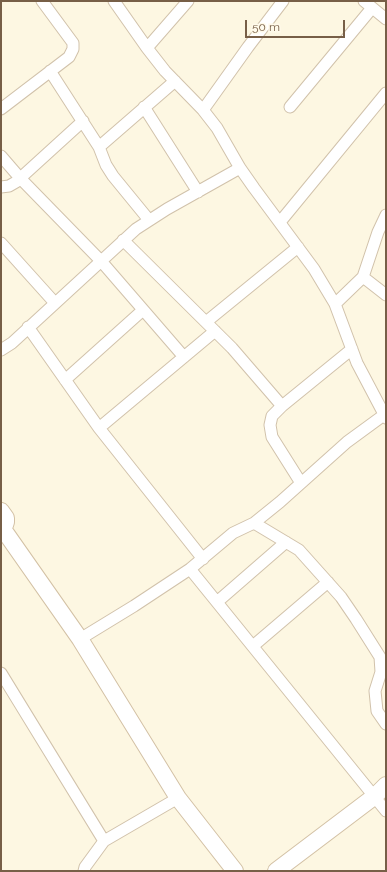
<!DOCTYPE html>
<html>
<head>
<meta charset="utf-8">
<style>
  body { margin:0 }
  #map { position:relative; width:387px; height:872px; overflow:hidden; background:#fdf7e2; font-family:Raleway,sans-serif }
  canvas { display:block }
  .frame { position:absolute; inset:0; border:2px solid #775f47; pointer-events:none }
  .scale { position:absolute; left:245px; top:20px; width:100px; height:18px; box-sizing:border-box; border:2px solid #775f47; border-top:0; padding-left:5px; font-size:12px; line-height:14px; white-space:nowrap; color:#775f47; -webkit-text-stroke:3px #fffaea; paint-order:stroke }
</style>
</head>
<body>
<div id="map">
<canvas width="387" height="872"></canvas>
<div class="frame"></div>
<div class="scale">50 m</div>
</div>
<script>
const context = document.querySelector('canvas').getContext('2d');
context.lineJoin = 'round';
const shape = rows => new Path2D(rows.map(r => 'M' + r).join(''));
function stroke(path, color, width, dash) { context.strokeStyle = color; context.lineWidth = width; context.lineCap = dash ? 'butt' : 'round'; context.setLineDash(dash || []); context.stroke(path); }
const street = shape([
  [114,1,147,48,165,71,203,110,217,128,240,168,254,188,314,269,335,304,357,363,386,418],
  [364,1,386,19],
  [147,48,188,1],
  [50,71,99,147,106,165,113,176,149,220],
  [144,107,198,192],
  [290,107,372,8],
  [1,109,69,57,73,49,73,43,42,1],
  [203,110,248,47,283,1],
  [99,147,175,81],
  [1,156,20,178,101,261,184,357],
  [1,187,9,186,16,182,83,121],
  [280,222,386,93],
  [123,240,232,348,282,406],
  [1,243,55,303],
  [363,277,386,295],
  [335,304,363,277,378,232,386,215],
  [206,322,298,247],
  [28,327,99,428,203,559],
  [1,350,12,343,136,229,167,209,240,168],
  [65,380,143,310],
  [99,428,215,331],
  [301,483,272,437,270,425,272,416,282,406,352,349],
  [254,523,299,550,341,597,356,619,380,657,381,672,375,691,377,711,386,724],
  [190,569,386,811],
  [217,602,286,542],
  [80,639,134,606,190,569,233,533,254,523,280,502,347,442,384,415],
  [253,646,328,582],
  [1,673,104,841,178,798],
  [84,871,85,867,104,841]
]);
const secondary = shape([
  [1,511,6,518,6,522,5,525,1,530],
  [3,529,80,639,178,798,235,871],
  [276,871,375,796,386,785]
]);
stroke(street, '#d1c2ab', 13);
stroke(secondary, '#d3c1a5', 18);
stroke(street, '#fff', 11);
stroke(secondary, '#fff', 16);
</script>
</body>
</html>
